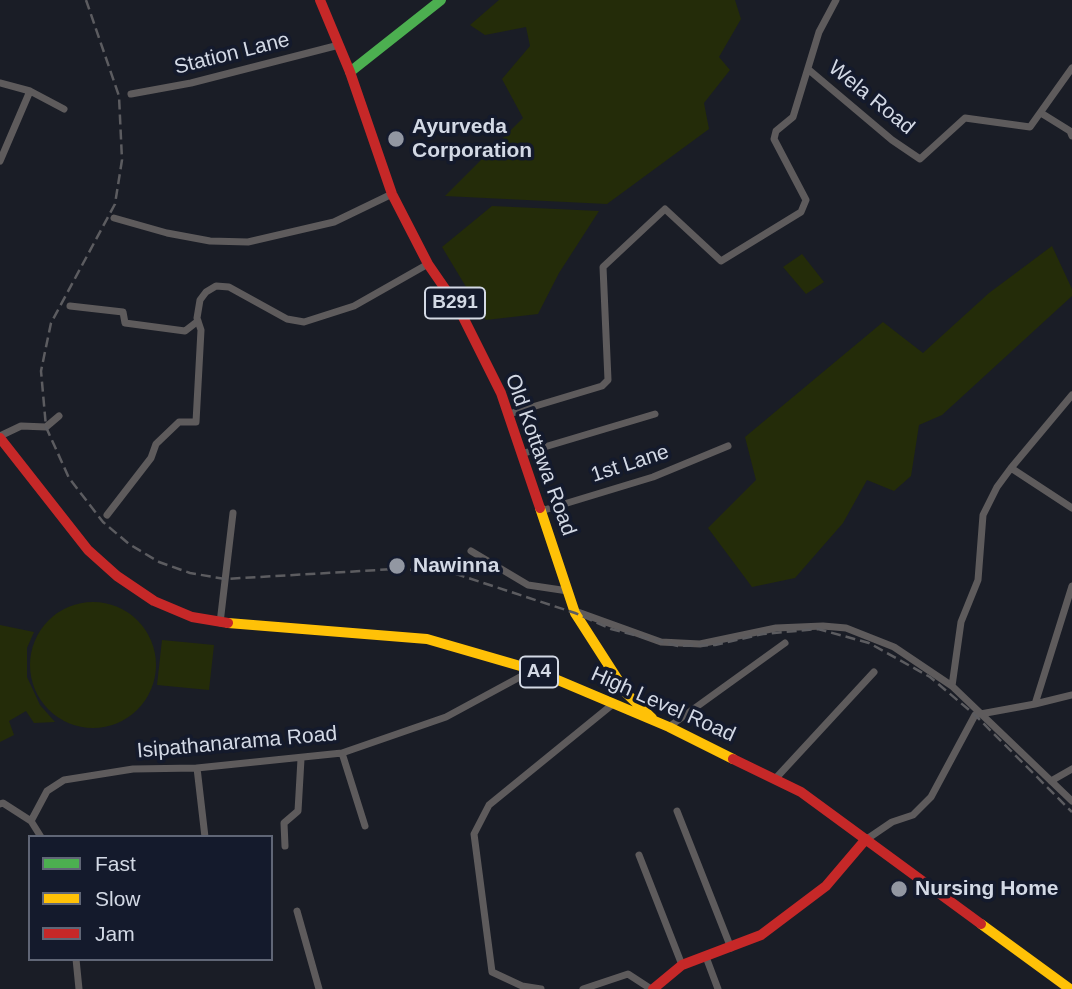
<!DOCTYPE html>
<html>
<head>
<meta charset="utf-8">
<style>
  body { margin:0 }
  #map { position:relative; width:1072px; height:989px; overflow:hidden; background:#1a1d26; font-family:Arial,sans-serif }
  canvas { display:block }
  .legend { position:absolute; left:28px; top:835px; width:245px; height:126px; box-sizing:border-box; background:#141a2c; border:2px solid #606676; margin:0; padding:9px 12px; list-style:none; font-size:21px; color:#d3d9e5 }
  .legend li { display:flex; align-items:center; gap:14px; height:35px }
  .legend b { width:35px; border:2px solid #606676 }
</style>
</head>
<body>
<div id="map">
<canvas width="1072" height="989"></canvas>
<ul class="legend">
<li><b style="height:9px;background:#4caf50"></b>Fast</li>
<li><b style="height:9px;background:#ffc107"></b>Slow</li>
<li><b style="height:9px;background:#c62828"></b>Jam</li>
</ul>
</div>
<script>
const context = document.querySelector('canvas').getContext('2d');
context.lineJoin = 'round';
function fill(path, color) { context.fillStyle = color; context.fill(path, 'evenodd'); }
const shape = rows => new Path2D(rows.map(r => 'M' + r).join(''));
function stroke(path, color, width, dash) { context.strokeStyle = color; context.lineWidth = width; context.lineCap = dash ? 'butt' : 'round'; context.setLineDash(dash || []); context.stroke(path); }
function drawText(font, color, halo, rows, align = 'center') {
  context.font = font + ' Arial,sans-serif'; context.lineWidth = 7; context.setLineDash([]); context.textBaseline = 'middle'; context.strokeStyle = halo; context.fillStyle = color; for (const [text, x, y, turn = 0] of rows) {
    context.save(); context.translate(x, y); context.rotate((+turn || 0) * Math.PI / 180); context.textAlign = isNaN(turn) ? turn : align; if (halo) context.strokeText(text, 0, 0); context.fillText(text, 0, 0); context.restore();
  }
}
fill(shape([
  [499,0,735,0,741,19,719,57,730,70,704,103,709,129,607,204,445,196,523,118,502,79,530,46,526,27,485,35,470,25],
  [492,206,599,211,559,273,538,314,486,320,442,247],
  [1052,246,1072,289,1072,296,942,415,919,425,911,476,894,491,867,480,843,523,795,578,752,587,708,528,756,480,745,437,883,322,923,353,989,293],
  [802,254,824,282,806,294,783,267],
  '30 665a63 63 0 1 1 126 0a63 63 0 1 1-126 0Z',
  [0,625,34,632,27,648,27,677,40,705,55,722,34,723,26,711,9,721,14,735,0,742],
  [162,640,214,645,209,690,157,685]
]), '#242c09');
stroke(shape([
  [809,70,892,140,920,159,965,118,1030,127,1072,68],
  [0,83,30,91,64,109],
  [131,94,191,83,339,45],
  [1041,113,1070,131,1072,136],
  [0,161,30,91],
  [114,218,167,233,210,241,248,242,334,222,392,194],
  [70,306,123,312,125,323,185,331,198,321],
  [509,414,602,386,608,380,603,267,665,209,721,261,801,212,806,200,774,139,776,131,793,117,819,32,836,0],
  [0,436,21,426,46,427,59,416],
  [521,454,655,414],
  [1011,468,1072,395],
  [541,511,653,477,728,446],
  [107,515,151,458,156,444,179,422,196,422,201,330,197,318,200,300,206,292,216,286,229,287,287,319,304,322,354,306,428,264],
  [471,551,528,585,568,591],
  [575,611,661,642,700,644,776,628,823,626,846,628,894,647,952,686,1072,801],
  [220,623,233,513],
  [952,686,961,622,978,580,983,515,997,487,1011,468,1072,508],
  [1035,704,1072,695],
  [670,726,785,643],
  [342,753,365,826],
  [197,768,205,837],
  [776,778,874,672],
  [1051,781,1072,769],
  [0,804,3,803,31,821,41,837],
  [677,811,731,948],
  [31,821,47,791,64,780,133,769,197,768,342,753,446,717,531,671],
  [867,839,892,822,913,815,931,797,975,715,1035,704,1072,586],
  [285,846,284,823,298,811,301,759],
  [639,855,682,965],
  [297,911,319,989],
  [706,957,718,989],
  [76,959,79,989],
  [541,989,522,986,492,972,474,834,489,805,613,704],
  [583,989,628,974,651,989]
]), '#5e5b5c', 7);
stroke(shape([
  [350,72,441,0]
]), '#4caf50', 10);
stroke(shape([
  [540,508,575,613,627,694,652,718],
  [228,623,427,639,534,670,669,727,733,759],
  [981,924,1070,989]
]), '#ffc107', 10);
stroke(shape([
  [320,0,350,72,392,194,428,264,459,309,501,393,540,508],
  [0,438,88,550,117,576,154,601,192,617,228,623],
  [733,759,801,792,981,924],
  [653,989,682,965,761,935,826,886,866,839]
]), '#c62828', 10);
stroke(shape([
  [86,0,119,96,122,160,115,204,51,323,41,371,46,427,69,478,103,522,129,544,159,562,190,573,225,579,395,569,450,572,575,613,611,629,678,646,715,645,763,634,818,629,869,643,930,677,975,715,1072,812]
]), '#5c5c60', 2.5, [10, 5]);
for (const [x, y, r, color] of [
  [396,139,9,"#9297a2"],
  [397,566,9,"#9297a2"],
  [899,889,9,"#9297a2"]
]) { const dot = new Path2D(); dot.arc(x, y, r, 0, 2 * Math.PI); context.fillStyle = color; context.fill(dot); stroke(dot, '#141a2c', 2.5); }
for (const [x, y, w] of [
  [455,303,60],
  [539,672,38]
]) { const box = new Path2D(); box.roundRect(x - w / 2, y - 15.5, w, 31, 5); context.fillStyle = '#141a2c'; context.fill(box); stroke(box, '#d3d9e5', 2); }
drawText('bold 19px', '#d3d9e5', null, [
  ["B291",455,303],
  ["A4",539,672]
]);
drawText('21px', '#d3d9e5', '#141a2c', [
  ["Station Lane",232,54,-14],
  ["Wela Road",871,98,39],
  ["Old Kottawa Road",540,455,70],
  ["1st Lane",630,464,-18],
  ["High Level Road",663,705,24],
  ["Isipathanarama Road",237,743,-5]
]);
drawText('bold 21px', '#d3d9e5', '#141a2c', [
  ["Ayurveda",412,127],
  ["Corporation",412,151],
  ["Nawinna",413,566],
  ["Nursing Home",915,889]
], 'left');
</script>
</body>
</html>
